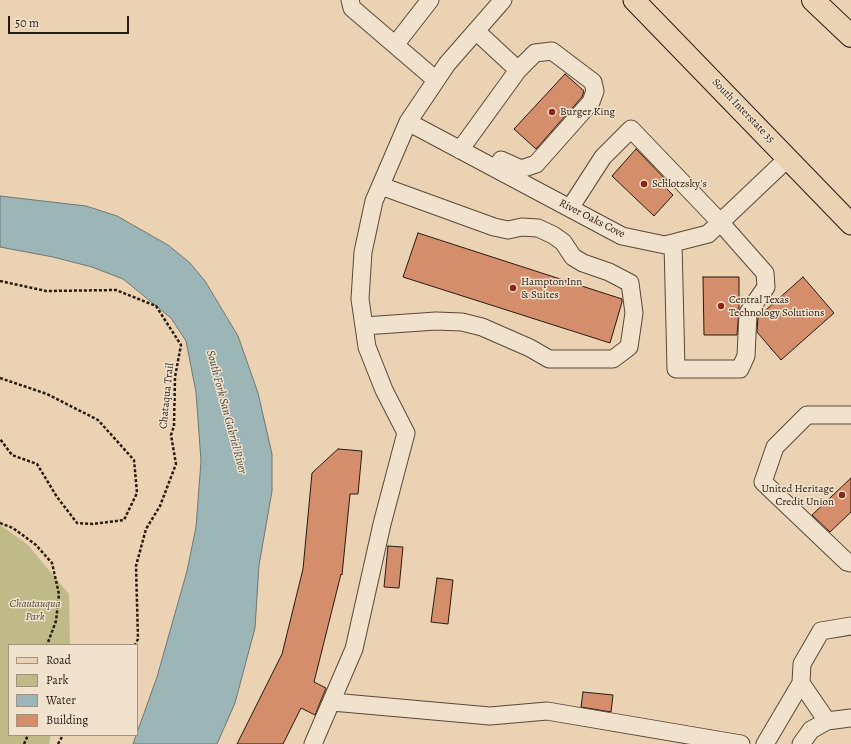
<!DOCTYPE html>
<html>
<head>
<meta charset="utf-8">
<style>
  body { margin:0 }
  #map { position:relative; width:851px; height:744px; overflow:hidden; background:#ead2b2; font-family:Alegreya,serif }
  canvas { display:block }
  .legend { position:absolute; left:8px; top:644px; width:130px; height:92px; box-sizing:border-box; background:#f1e2cd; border:1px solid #a19282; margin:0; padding:5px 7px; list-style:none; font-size:12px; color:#281b12 }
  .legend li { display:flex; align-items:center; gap:8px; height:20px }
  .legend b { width:20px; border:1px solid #a19282 }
  .scale { position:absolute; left:8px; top:16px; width:121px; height:18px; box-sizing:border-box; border:2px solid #281b12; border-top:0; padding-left:5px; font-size:12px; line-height:14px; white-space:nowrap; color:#281b12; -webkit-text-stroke:3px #f1e2cd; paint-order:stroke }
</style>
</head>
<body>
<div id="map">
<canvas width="851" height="744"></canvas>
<ul class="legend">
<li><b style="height:5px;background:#ead2b2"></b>Road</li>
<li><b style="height:11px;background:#bfba87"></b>Park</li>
<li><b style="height:11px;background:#9cb5b7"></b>Water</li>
<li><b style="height:11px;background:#d58e6b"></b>Building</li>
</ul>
<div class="scale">50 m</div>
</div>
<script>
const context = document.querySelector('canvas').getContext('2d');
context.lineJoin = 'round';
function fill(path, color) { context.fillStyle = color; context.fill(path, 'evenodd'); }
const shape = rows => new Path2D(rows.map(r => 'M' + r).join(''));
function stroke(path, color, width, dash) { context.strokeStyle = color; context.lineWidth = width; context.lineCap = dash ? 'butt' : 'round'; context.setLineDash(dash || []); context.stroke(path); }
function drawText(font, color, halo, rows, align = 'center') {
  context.font = font + ' Alegreya,serif'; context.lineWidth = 3; context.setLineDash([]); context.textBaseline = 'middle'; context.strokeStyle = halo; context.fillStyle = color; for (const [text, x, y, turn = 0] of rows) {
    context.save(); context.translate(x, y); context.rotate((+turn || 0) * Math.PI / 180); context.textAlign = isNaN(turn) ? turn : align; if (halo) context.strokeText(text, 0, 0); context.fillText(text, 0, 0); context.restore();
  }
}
fill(shape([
  [0,525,27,544,69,594,70,645,9,645,9,735,51,735,49,744,0,744]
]), '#bfba87');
const water = shape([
  [0,196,86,206,117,216,168,245,190,263,205,281,238,336,258,393,272,454,272,491,259,565,255,628,235,703,217,744,133,744,157,677,187,571,196,527,201,461,196,392,186,341,171,318,123,279,92,267,53,257,0,247,0,196]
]);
fill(water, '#9cb5b7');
stroke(water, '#6e7775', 1);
const building = shape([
  [565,74,584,91,582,97,536,149,514,129,565,74],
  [636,149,669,183,665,187,673,195,654,216,612,176,636,149],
  [418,233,622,299,622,302,610,343,403,277,418,233],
  [703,277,739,277,739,309,737,335,704,335,703,277],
  [803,277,834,313,781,360,757,332,758,317,803,277],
  [338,449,362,451,358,494,350,494,342,575,341,574,314,682,326,688,315,715,301,708,283,744,237,744,282,654,303,569,312,473,338,449],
  [851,478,851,512,830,532,812,515,851,478],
  [388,546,403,547,399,588,384,587,388,546],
  [437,578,453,580,448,624,431,622,437,578],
  [583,692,613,695,611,712,581,707,583,692]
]);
fill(building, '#d58e6b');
stroke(building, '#281b12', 1);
const minor = shape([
  [350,0,352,8,436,80],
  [395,45,430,0],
  [408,122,622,236,665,245,708,234,788,158],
  [460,150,518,70,476,31],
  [501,160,521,169,536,164,591,102,595,91,593,82,552,51,535,53,518,70],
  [570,208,603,157,631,129,720,222,765,273,766,287,748,313,746,356,740,369,676,369,673,243],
  [364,326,436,321,462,322,482,327,530,348,549,359,613,359,629,347,634,313,630,283,609,272,583,263,573,257,563,242,553,235,538,228,522,227,508,230,494,227,381,186],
  [851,415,807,415,775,447,763,482,847,562,851,563],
  [332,702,490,716,547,711,741,744],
  [827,721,801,683,802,664,821,631,851,626],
  [313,744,354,649,382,524,406,433,384,390,367,347,360,299,363,252,374,201,408,122,447,64,503,0],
  [765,744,801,683],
  [801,744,811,730,827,721,851,718]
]);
const major = shape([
  [634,0,851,224]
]);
const highway = shape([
  [813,0,851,36]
]);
stroke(minor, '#58493a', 19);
stroke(major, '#281b12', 23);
stroke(highway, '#281b12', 24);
stroke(shape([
  [0,281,46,291,116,290,156,306,181,345,175,377,174,426,171,435,176,464,160,506,146,529,136,566,138,639,135,645],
  [0,378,47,394,98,420,134,460,137,493,124,520,93,524,77,523,57,497,37,464,12,455,0,439],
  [0,523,13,528,36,545,52,563,59,594,56,621,47,645],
  [24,744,28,735],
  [58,744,63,735]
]), '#281b12', 2.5, [3, 2]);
stroke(minor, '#f1e2cd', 17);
stroke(major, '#ead2b2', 21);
stroke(highway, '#ead2b2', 22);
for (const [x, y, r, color] of [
  [552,112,4,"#8f2418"],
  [644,184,4,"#8f2418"],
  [513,288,4,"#8f2418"],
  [721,306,4,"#8f2418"],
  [842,495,4,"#8f2418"]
]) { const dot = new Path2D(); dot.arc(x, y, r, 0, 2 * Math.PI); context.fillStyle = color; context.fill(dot); stroke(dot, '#f1e2cd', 1.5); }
drawText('11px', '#281b12', '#f1e2cd', [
  ["South Interstate 35",743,111,46],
  ["River Oaks Cove",592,219,27],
  ["Chataqua Trail",167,396,-84]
]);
drawText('11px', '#281b12', '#f1e2cd', [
  ["Burger King",560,112],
  ["Schlotzsky's",652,184],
  ["Hampton Inn",521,282],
  ["& Suites",521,295],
  ["Central Texas",729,300],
  ["Technology Solutions",729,313],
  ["United Heritage",834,489,"right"],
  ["Credit Union",834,502,"right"]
], 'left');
drawText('italic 11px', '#554b35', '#f1e2cd', [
  ["Chautauqua",35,604],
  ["Park",35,617]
]);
drawText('italic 12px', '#4b4944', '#f1e2cd', [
  ["South Fork San Gabriel River",226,412,75]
]);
</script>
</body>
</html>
